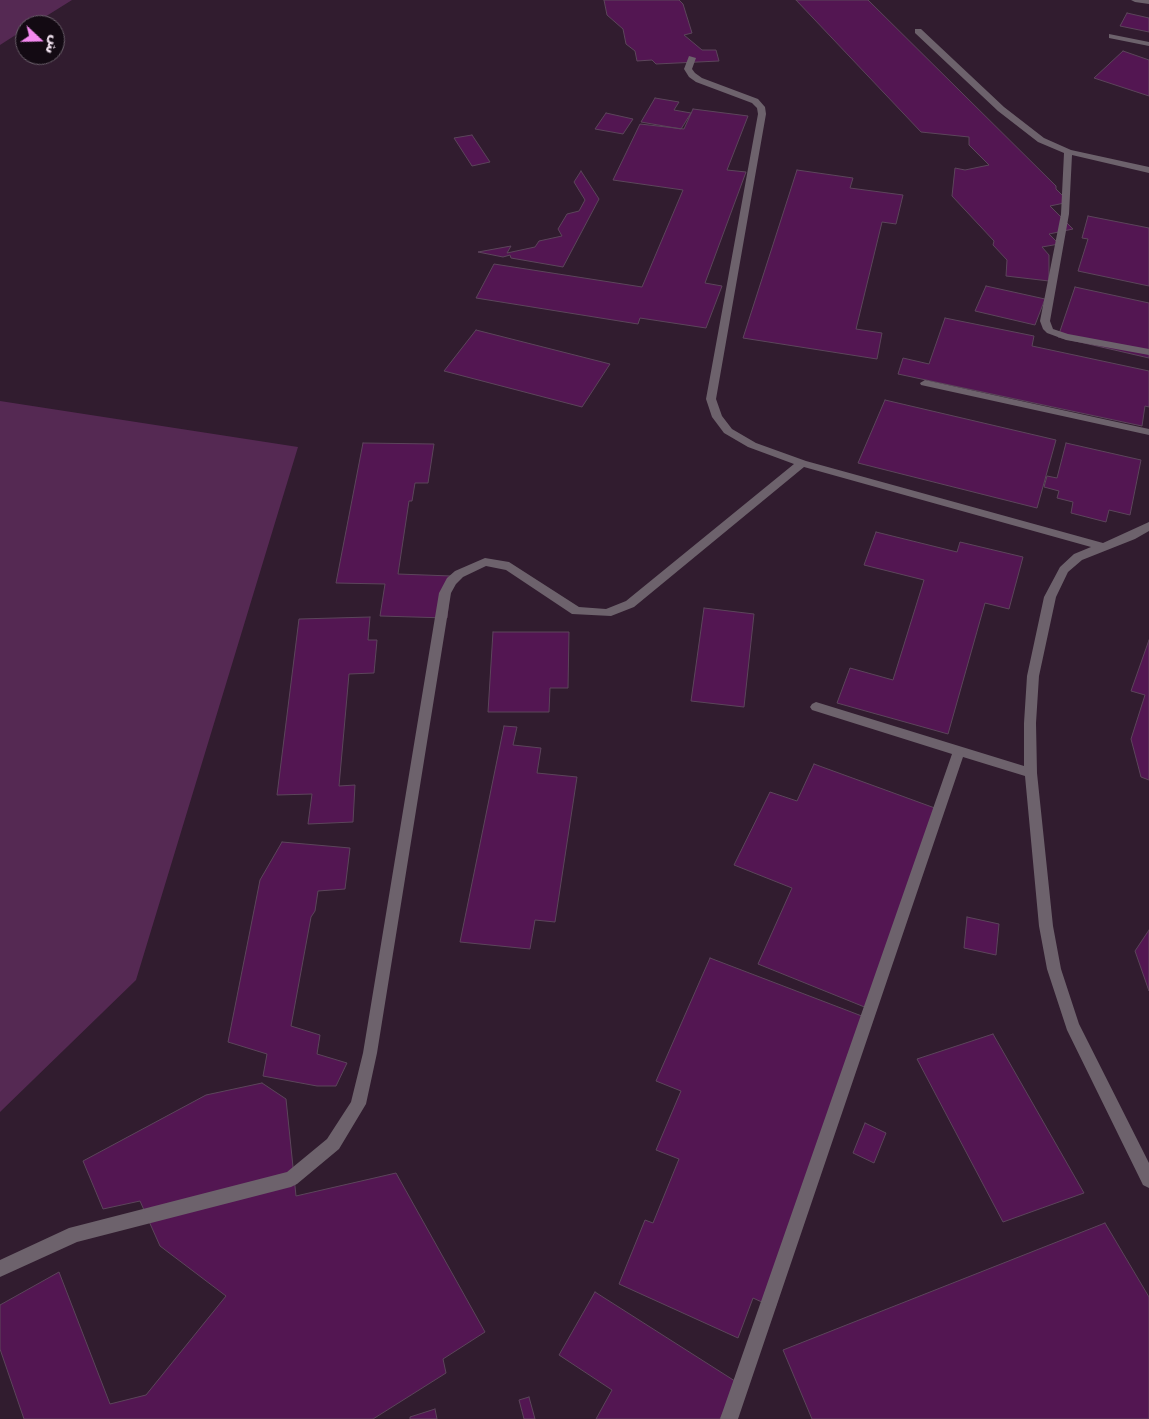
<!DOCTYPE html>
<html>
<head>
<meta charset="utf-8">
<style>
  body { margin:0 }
  #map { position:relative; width:1149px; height:1419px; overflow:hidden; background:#311c2f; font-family:"DejaVu Sans","Noto Naskh Arabic",sans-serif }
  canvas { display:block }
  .north { position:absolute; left:15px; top:15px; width:50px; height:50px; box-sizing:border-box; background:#130a13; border:1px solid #6b606b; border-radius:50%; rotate:111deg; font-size:14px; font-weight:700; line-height:20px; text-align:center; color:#f0e2ef }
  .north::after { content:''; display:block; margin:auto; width:18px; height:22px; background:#f489f0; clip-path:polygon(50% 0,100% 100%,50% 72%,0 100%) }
</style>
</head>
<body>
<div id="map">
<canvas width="1149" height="1419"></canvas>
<div class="north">ش</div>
</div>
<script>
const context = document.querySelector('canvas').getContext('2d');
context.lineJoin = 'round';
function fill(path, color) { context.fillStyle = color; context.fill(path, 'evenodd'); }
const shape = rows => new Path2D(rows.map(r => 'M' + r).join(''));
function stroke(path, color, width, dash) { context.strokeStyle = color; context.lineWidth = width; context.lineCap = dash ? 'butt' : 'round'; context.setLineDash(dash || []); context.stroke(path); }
fill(shape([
  [0,0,72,0,32,25,25,25,25,29,0,45],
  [0,401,298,447,136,980,0,1112]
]), '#552953');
const building = shape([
  [604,0,679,0,683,4,692,33,684,35,702,50,716,50,719,61,656,64,652,60,637,61,635,51,626,44,623,29,607,15,604,0],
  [796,0,868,0,1056,186,1056,189,1069,202,1050,206,1073,229,1049,234,1059,244,1042,247,1049,255,1049,281,1006,276,1007,260,993,245,994,241,952,196,955,168,965,170,989,165,969,145,969,137,921,132,796,0],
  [1127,13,1149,18,1149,32,1120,26,1127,13],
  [1123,51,1149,60,1149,96,1094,78,1123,51],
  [655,98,679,102,674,110,691,113,681,129,641,122,655,98],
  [693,109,748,116,727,170,746,172,705,283,722,286,706,328,640,318,638,324,476,298,494,264,642,287,683,190,613,180,640,124,684,129,693,109],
  [606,113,633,119,623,134,595,129,606,113],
  [472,135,490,162,472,166,454,138,472,135],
  [797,170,853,178,850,188,903,195,896,224,882,222,856,329,882,333,877,359,743,338,797,170],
  [581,171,599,199,563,267,511,258,510,255,503,257,478,252,511,246,507,253,535,247,539,241,562,236,558,229,567,214,579,211,585,200,574,182,581,171],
  [1088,216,1149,228,1149,286,1078,271,1088,239,1082,238,1088,216],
  [986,286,1045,299,1035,325,975,311,986,286],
  [1075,287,1149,303,1149,358,1058,337,1075,287],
  [945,318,1034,336,1032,346,1149,371,1149,407,1145,406,1142,426,898,374,903,358,929,364,945,318],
  [476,330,610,364,582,407,444,371,476,330],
  [885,400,1056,440,1037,508,858,463,885,400],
  [363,443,434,444,428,483,415,483,412,501,409,501,398,574,451,576,447,618,380,616,385,584,336,583,363,443],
  [1066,443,1141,460,1130,515,1109,510,1106,522,1071,513,1073,502,1057,498,1059,491,1044,487,1047,476,1057,478,1066,443],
  [876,532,957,552,960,542,1023,557,1009,609,985,603,948,734,837,703,850,668,893,680,924,580,864,565,876,532],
  [704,608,754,614,744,707,691,701,704,608],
  [370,617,368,640,377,640,374,673,349,674,339,786,355,785,353,822,308,824,312,794,277,795,299,619,370,617],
  [493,632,569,632,568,688,550,688,549,712,488,712,493,632],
  [1149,640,1149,780,1141,777,1131,739,1145,695,1131,691,1149,640],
  [504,726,517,727,513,745,541,748,537,773,577,777,555,922,535,920,530,949,460,942,504,726],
  [814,764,943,811,867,1008,758,964,792,888,734,865,770,792,797,801,814,764],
  [282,842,350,848,345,889,318,891,315,911,311,917,291,1026,320,1035,317,1054,347,1063,336,1086,317,1086,263,1076,267,1054,228,1042,260,880,282,842],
  [967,917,999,924,996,955,964,948,967,917],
  [1149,930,1149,991,1135,951,1149,930],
  [710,958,867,1018,775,1308,753,1298,738,1338,619,1284,645,1220,653,1223,679,1159,656,1150,681,1091,656,1081,710,958],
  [993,1034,1084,1193,1003,1222,917,1059,993,1034],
  [262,1083,286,1099,296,1196,396,1173,485,1332,443,1359,446,1373,373,1419,24,1419,0,1349,0,1305,59,1272,110,1404,146,1395,226,1296,160,1246,140,1201,103,1209,83,1161,206,1095,262,1083],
  [865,1123,886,1133,874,1163,853,1153,865,1123],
  [1105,1223,1149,1297,1149,1419,812,1419,783,1350,1105,1223],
  [595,1292,738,1383,720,1419,596,1419,612,1390,559,1355,595,1292],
  [529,1397,535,1419,524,1419,519,1400,529,1397],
  [435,1409,437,1419,410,1419,410,1417,435,1409]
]);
fill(building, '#531652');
stroke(building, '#5c455b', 1);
fill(shape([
  [1131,0,1149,0,1149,4,1135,2,1131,0],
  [915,29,921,29,1004,107,1044,138,1071,150,1149,167,1149,173,1072,155,1069,214,1050,321,1053,329,1068,334,1149,349,1149,355,1066,340,1047,333,1043,329,1040,321,1061,214,1064,153,1038,142,998,111,915,33,915,29],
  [1109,34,1149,42,1149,46,1109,38,1109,34],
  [689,56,696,58,692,69,695,73,702,78,758,99,765,107,766,114,716,399,722,416,732,429,756,443,806,461,1103,543,1149,522,1149,531,1135,539,1082,560,1068,572,1056,597,1039,676,1036,723,1037,773,1053,926,1061,969,1079,1024,1149,1163,1149,1188,1143,1185,1067,1030,1047,969,1039,926,1025,776,963,757,738,1419,720,1419,952,754,812,710,810,707,812,704,816,702,1024,766,1024,723,1027,676,1044,597,1060,567,1074,554,1091,547,804,467,634,607,611,616,572,614,506,570,486,566,463,577,456,584,451,593,377,1053,366,1104,339,1149,297,1184,291,1187,77,1242,0,1277,0,1260,69,1228,287,1172,327,1139,351,1102,363,1053,439,593,447,578,455,571,485,558,509,562,579,607,606,609,626,601,794,464,748,447,724,433,712,417,706,399,758,114,757,108,752,103,696,82,689,77,684,69,689,56],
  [925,380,1149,429,1149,435,921,385,920,383,925,380]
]), '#6d626c');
</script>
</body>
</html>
